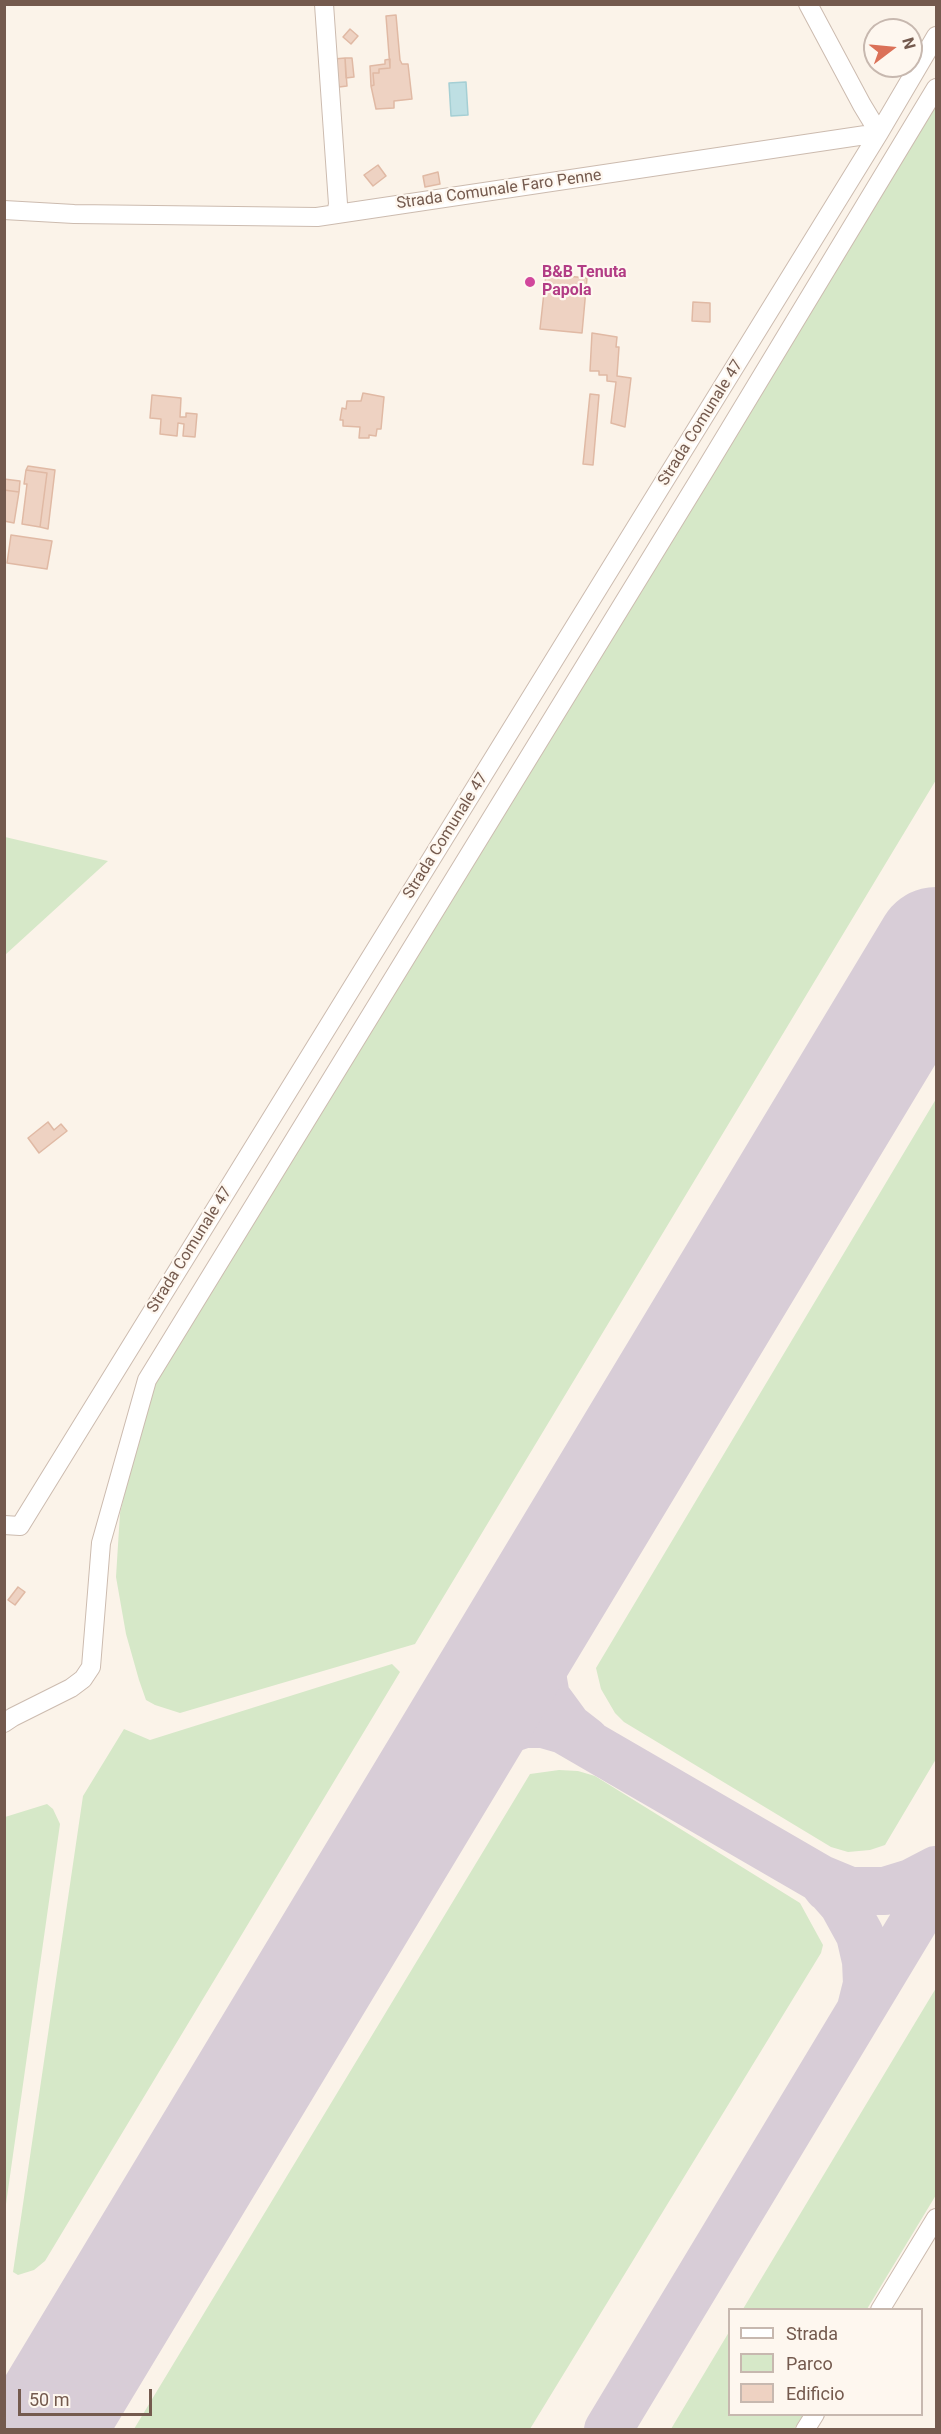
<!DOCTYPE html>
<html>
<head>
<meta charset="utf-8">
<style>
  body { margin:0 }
  #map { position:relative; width:941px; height:2434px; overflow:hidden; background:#fbf3e9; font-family:Roboto,sans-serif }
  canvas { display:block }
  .frame { position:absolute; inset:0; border:6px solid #745a4e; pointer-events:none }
  .legend { position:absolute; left:728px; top:2308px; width:195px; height:108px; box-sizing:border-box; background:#fef7ef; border:2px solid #c7b8af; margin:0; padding:8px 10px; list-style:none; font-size:18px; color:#745a4e }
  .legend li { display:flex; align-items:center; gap:12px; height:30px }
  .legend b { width:30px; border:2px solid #c7b8af }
  .north { position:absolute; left:863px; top:18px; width:60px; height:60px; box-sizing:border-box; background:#fef7ef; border:2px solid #c7b8af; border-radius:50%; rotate:74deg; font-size:16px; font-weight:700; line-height:24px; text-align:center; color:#745a4e }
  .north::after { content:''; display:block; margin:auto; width:21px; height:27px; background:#db7158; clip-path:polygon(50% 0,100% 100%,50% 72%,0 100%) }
  .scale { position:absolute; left:18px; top:2389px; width:134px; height:27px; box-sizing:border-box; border:3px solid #745a4e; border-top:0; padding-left:8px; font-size:18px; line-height:21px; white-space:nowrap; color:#745a4e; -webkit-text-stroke:4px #fef7ef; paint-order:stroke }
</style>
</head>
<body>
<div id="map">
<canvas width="941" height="2434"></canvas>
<div class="frame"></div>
<ul class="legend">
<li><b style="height:8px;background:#fff"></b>Strada</li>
<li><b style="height:16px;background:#d6e8c8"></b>Parco</li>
<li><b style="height:16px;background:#eed2c2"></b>Edificio</li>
</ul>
<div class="north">N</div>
<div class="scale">50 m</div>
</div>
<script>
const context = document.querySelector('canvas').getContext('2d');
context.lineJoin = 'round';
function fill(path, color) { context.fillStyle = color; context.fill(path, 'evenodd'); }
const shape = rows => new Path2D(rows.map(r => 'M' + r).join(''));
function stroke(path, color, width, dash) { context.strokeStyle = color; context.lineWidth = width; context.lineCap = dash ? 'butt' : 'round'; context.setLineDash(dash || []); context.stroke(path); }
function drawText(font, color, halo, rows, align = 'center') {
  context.font = font + ' Roboto,sans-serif'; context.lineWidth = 4.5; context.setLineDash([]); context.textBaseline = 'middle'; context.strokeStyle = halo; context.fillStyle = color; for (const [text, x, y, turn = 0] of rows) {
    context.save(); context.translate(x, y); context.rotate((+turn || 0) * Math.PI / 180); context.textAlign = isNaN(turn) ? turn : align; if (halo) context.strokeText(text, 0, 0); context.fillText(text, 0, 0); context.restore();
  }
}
fill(shape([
  [936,91,936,780,415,1644,180,1713,155,1705,146,1700,139,1680,126,1634,116,1577,120,1513,143,1419,155,1383],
  [5,837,108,861,5,955,4,837],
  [936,1099,936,1759,885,1845,870,1850,848,1852,831,1847,624,1722,615,1713,601,1689,596,1668],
  [392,1664,400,1672,45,2261,34,2270,18,2275,13,2272,83,1796,124,1729,150,1740],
  [559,1770,578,1771,595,1776,800,1903,823,1945,821,1953,530,2429,134,2429,530,1774],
  [47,1804,53,1809,60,1824,5,2211,5,1817],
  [936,1988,936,2195,867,2309,743,2309],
  [729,2332,730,2414,803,2415,794,2429,671,2429]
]), '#d6e8c8');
const water = shape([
  [466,82,468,115,451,116,449,83,466,82]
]);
fill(water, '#bedfe3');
stroke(water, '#a5cfd4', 1.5);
stroke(shape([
  [569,1557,545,1621,539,1657,546,1697,568,1727,586,1741],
  [422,1801,456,1763,498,1733,524,1724,543,1724,564,1730,821,1879,843,1904,860,1935,866,1961,867,1984,861,2008],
  [828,1888,821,1879,850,1891,885,1891,911,1883,936,1870],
  [4,2411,30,2405,54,2391,78,2372],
  [608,2430,936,1885]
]), '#d8cdd7', 48);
stroke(shape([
  [43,2430,936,947]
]), '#d8cdd7', 120);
const building = shape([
  [396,15,400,60,402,64,408,64,412,99,394,101,394,108,376,109,371,86,374,85,373,73,379,73,379,69,390,68,386,16,396,15],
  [350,29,358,36,351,44,343,37,350,29],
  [345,58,352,58,354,77,346,78,345,58],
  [345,58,347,86,339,87,334,59,345,58],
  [390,59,390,68,379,69,379,73,373,73,374,85,371,86,370,66,385,64,385,60,390,59],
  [378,165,386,176,373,186,364,175,378,165],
  [438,172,440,184,425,187,423,176,438,172],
  [546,274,587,278,582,333,540,329,546,274],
  [693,302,710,303,710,322,692,321,693,302],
  [592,333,617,337,616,347,619,347,617,376,631,378,625,427,611,423,616,382,607,381,607,375,599,375,599,371,590,371,592,333],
  [363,393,384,397,381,429,377,429,376,436,369,435,369,438,359,438,360,427,343,426,343,420,340,420,342,408,346,409,347,401,361,401,363,393],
  [590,394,599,395,593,465,583,464,590,394],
  [152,395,181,398,180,417,186,417,186,413,197,414,195,437,183,436,184,424,178,423,177,436,160,434,161,419,150,418,152,395],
  [28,466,55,470,48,529,40,527,47,473,26,470,28,466],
  [26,470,47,473,40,527,22,524,27,484,24,484,26,470],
  [4,479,20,481,19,492,4,490,4,479],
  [4,490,19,492,14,523,4,521,4,490],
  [11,535,52,541,47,569,7,563,11,535],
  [48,1122,54,1130,61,1124,67,1131,39,1153,28,1138,48,1122],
  [18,1587,25,1592,15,1605,8,1600,18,1587]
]);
fill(building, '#eed2c2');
stroke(building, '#e0b9a4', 1.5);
const minor = shape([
  [324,4,338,204,336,214],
  [808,4,862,105,879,133],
  [4,210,74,214,317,217,879,133],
  [4,1525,20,1526,879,133,936,36],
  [4,1723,13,1717,71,1688,83,1679,91,1667,101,1543,147,1380,705,470,936,88],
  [880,2310,936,2218],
  [805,2430,815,2414]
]);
stroke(minor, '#ccbbaf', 20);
stroke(minor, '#fff', 18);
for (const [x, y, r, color] of [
  [530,282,6,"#d1479c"]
]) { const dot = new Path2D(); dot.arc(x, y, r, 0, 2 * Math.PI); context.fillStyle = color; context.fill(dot); stroke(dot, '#fef7ef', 2); }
drawText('16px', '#745a4e', '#fef7ef', [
  ["Strada Comunale Faro Penne",499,190,-8],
  ["Strada Comunale 47",701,423,-58],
  ["Strada Comunale 47",446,836,-58],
  ["Strada Comunale 47",190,1250,-58]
]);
drawText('bold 16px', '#b23c85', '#fef7ef', [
  ["B&B Tenuta",542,273],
  ["Papola",542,291]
], 'left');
</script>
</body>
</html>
